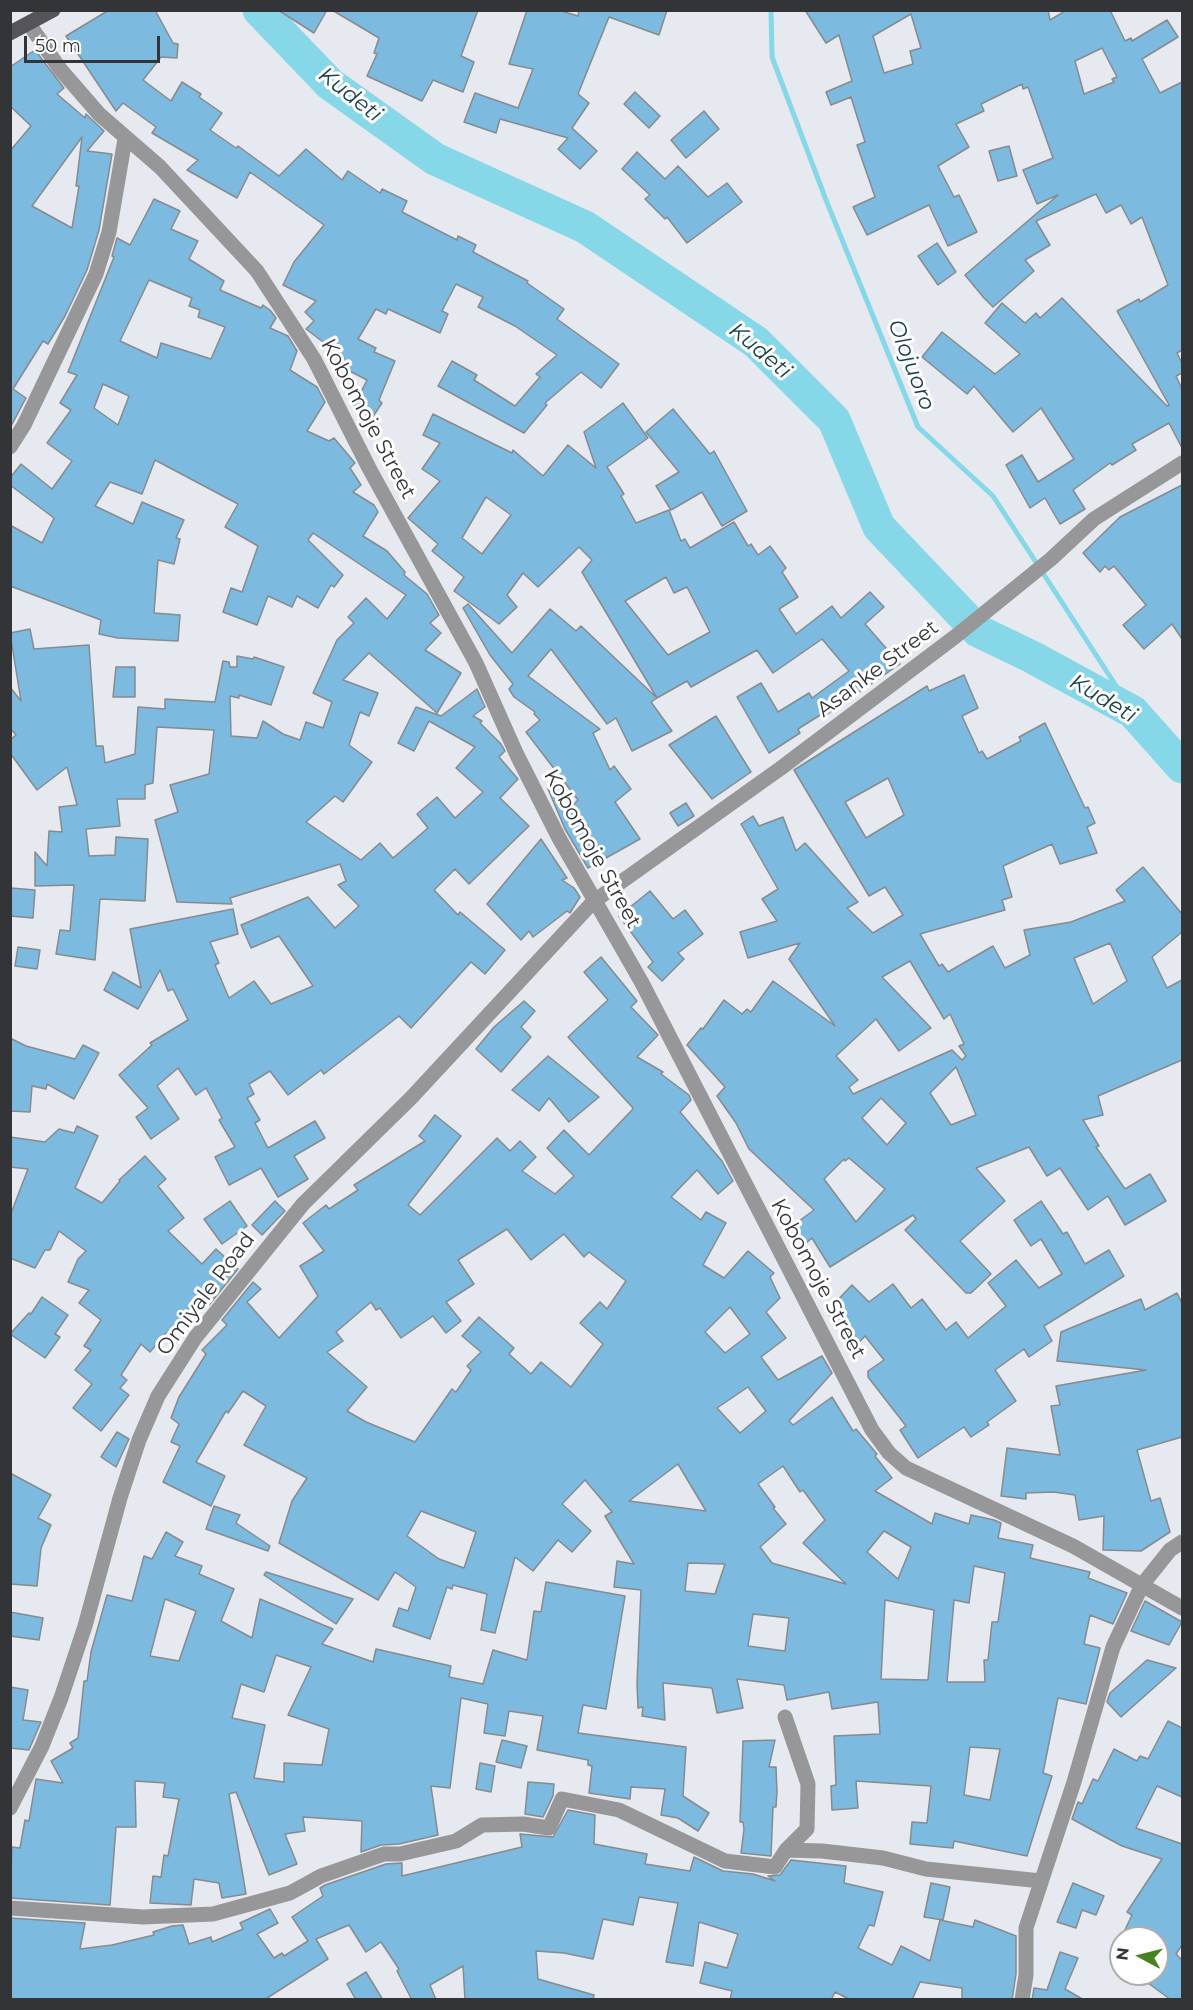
<!DOCTYPE html>
<html>
<head>
<meta charset="utf-8">
<style>
  body { margin:0 }
  #map { position:relative; width:1193px; height:2010px; overflow:hidden; background:#e6e9ef; font-family:Montserrat,sans-serif }
  canvas { display:block }
  .frame { position:absolute; inset:0; border:12px solid #333437; pointer-events:none }
  .north { position:absolute; left:1109px; top:1926px; width:60px; height:60px; box-sizing:border-box; background:#fff; border:2px solid #adaeaf; border-radius:50%; rotate:277deg; font-size:16px; font-weight:700; line-height:24px; text-align:center; color:#333437 }
  .north::after { content:''; display:block; margin:auto; width:21px; height:27px; background:#46821f; clip-path:polygon(50% 0,100% 100%,50% 72%,0 100%) }
  .scale { position:absolute; left:24px; top:36px; width:136px; height:27px; box-sizing:border-box; border:3px solid #333437; border-top:0; padding-left:8px; font-size:18px; line-height:21px; white-space:nowrap; color:#333437; -webkit-text-stroke:4px #fff; paint-order:stroke }
</style>
</head>
<body>
<div id="map">
<canvas width="1193" height="2010"></canvas>
<div class="frame"></div>
<div class="north">N</div>
<div class="scale">50 m</div>
</div>
<script>
const context = document.querySelector('canvas').getContext('2d');
context.lineJoin = 'round';
const shape = rows => new Path2D(rows.map(r => 'M' + r).join(''));
function stroke(path, color, width, dash) { context.strokeStyle = color; context.lineWidth = width; context.lineCap = dash ? 'butt' : 'round'; context.setLineDash(dash || []); context.stroke(path); }
function fill(path, color) { context.fillStyle = color; context.fill(path, 'evenodd'); }
function drawText(font, color, halo, rows, align = 'center') {
  context.font = font + ' Montserrat,sans-serif'; context.lineWidth = 6; context.setLineDash([]); context.textBaseline = 'middle'; context.strokeStyle = halo; context.fillStyle = color; for (const [text, x, y, turn = 0] of rows) {
    context.save(); context.translate(x, y); context.rotate((+turn || 0) * Math.PI / 180); context.textAlign = isNaN(turn) ? turn : align; if (halo) context.strokeText(text, 0, 0); context.fillText(text, 0, 0); context.restore();
  }
}
stroke(shape([
  [771,10,772,57,826,200,918,427,993,496,1133,712]
]), '#86d8e8', 5);
stroke(shape([
  [259,10,330,84,435,159,585,227,756,342,834,420,879,527,978,631,1032,657,1133,712,1182,767]
]), '#86d8e8', 33);
const building = shape([
  [109,10,155,10,173,43,178,44,177,58,161,57,143,80,171,101,182,82,201,94,199,97,222,113,210,130,236,148,238,146,279,176,306,149,342,180,348,171,380,193,382,189,407,201,402,212,457,240,458,236,476,245,473,252,528,281,527,283,564,309,557,319,619,364,601,388,581,372,545,403,547,405,524,433,438,386,452,361,477,375,474,380,515,406,540,377,536,374,557,355,515,326,478,307,483,297,456,284,442,311,448,314,440,333,388,309,386,314,376,309,358,339,376,348,374,352,395,361,379,400,382,403,372,418,354,406,367,380,340,366,344,358,306,329,314,321,305,312,316,301,283,285,294,262,324,225,250,172,237,198,187,170,198,160,152,133,156,127,123,103,116,111,66,36,109,10],
  [278,10,327,10,314,33,278,10],
  [332,10,478,10,461,56,474,62,463,92,433,80,422,101,367,76,377,54,374,53,379,38,332,10],
  [527,10,558,10,578,16,579,10,667,10,659,35,609,17,578,94,589,103,572,128,597,151,580,169,558,149,568,138,500,119,496,133,464,122,475,93,518,108,533,69,509,64,527,10],
  [805,10,1048,10,1050,20,1067,10,1110,10,1125,41,1131,38,1132,41,1167,20,1178,37,1142,59,1160,93,1182,82,1182,350,1177,353,1182,363,1182,373,1176,376,1182,389,1182,448,1169,423,1132,444,1136,450,1112,465,1110,463,1073,490,1085,509,1060,524,1045,498,1030,508,1006,465,1022,455,1038,482,1074,459,1041,408,1013,432,974,386,967,394,922,357,942,332,995,374,1020,354,985,323,1002,303,1025,323,1036,313,1040,318,1062,298,1167,406,1169,405,1117,311,1139,299,1140,302,1168,285,1142,217,1131,224,1121,205,1106,213,1096,194,1036,221,1050,245,1025,260,1034,271,993,307,984,298,965,275,1058,195,1037,204,1023,170,1053,158,1028,87,1023,89,1022,84,981,104,984,111,956,124,969,147,938,166,954,197,959,195,977,232,948,246,929,205,867,235,853,207,875,197,857,145,865,142,851,97,831,105,826,92,852,81,839,35,826,43,805,10],
  [911,14,921,48,910,51,913,64,884,73,873,36,911,14],
  [1102,48,1117,77,1112,79,1114,82,1084,94,1075,61,1102,48],
  [35,50,64,88,57,94,85,118,86,114,104,131,87,151,112,154,99,230,87,270,65,316,48,344,43,341,13,389,26,398,10,428,10,151,31,126,10,106,10,67,35,50],
  [82,137,76,186,79,186,72,228,32,206,82,137],
  [635,92,660,116,649,128,624,104,635,92],
  [704,111,719,129,686,158,671,140,704,111],
  [1009,146,1017,176,998,181,989,151,1009,146],
  [637,152,665,179,678,166,708,197,727,183,742,202,687,243,667,217,665,219,645,199,650,195,622,169,637,152],
  [154,199,180,211,171,229,198,241,189,259,224,281,220,290,261,308,263,305,270,310,276,318,270,328,288,336,297,351,290,370,317,387,325,402,307,431,329,441,334,438,355,463,350,468,361,485,353,492,374,505,378,512,363,536,387,551,405,572,404,575,427,594,439,615,430,623,441,633,425,650,461,673,437,713,369,653,343,680,378,693,369,716,360,712,349,745,372,762,343,802,335,796,306,822,361,860,380,843,393,858,428,828,417,814,437,797,455,818,483,792,456,768,475,747,429,721,414,751,398,743,416,707,441,716,477,689,485,707,473,716,482,721,480,723,501,744,505,751,499,757,518,779,500,798,529,826,469,884,455,869,434,890,458,915,460,912,505,950,485,974,471,962,411,1028,399,1016,324,1074,321,1070,288,1095,270,1071,249,1084,254,1094,247,1098,260,1120,255,1123,268,1148,315,1121,325,1138,294,1156,308,1179,278,1197,261,1168,229,1185,215,1157,235,1147,219,1120,222,1118,206,1088,196,1095,178,1068,157,1086,179,1119,151,1139,136,1117,148,1108,119,1075,152,1045,150,1043,188,1020,173,989,168,991,160,970,138,1009,104,990,113,972,141,988,130,929,233,909,238,934,210,942,219,963,215,965,229,998,254,981,271,1004,313,986,279,936,251,948,241,925,308,897,335,928,359,906,338,885,346,881,340,864,230,898,232,904,177,902,155,820,178,812,170,785,209,774,214,730,157,727,153,783,145,785,145,799,117,799,120,826,86,829,89,856,115,855,116,837,148,839,145,901,100,899,95,960,56,954,60,930,70,931,74,885,35,886,35,852,47,866,49,831,62,832,59,807,77,805,67,767,37,790,10,753,10,740,16,735,10,728,10,687,21,701,10,633,30,629,34,649,89,645,96,746,103,746,105,763,135,754,138,707,165,709,165,699,215,702,223,661,229,662,230,667,237,667,237,656,253,659,254,657,284,667,271,705,239,695,239,698,230,696,231,736,257,738,263,721,283,734,300,740,306,722,323,728,332,702,313,693,337,640,354,623,348,617,366,598,387,619,406,595,313,533,308,540,343,575,334,587,331,585,318,608,297,596,292,607,268,596,257,625,223,612,231,588,242,592,258,546,225,527,238,504,155,460,142,494,110,482,95,506,133,524,142,502,184,520,176,538,180,539,174,564,158,560,154,613,180,615,178,641,118,638,99,634,101,620,10,586,10,525,42,543,54,518,10,485,10,478,21,464,52,489,72,461,47,443,71,410,60,403,77,375,68,372,114,257,112,256,117,238,130,245,154,199],
  [149,280,192,298,189,306,200,310,198,317,225,327,211,359,161,343,157,358,120,341,149,280],
  [103,384,129,396,118,425,94,408,103,384],
  [937,243,956,272,938,285,918,256,937,243],
  [623,403,648,438,607,467,624,494,621,496,636,523,669,510,681,541,685,539,690,548,734,522,748,546,751,544,758,555,770,546,786,568,782,572,798,597,779,609,796,634,832,606,841,618,870,592,884,607,865,624,900,664,826,715,825,712,798,729,800,733,769,753,737,697,761,683,778,712,809,693,812,698,849,671,822,639,773,673,757,650,691,687,687,681,657,698,582,572,592,560,579,547,538,587,523,573,507,595,517,607,499,624,454,591,464,577,432,551,438,544,408,518,440,481,422,469,440,443,423,435,433,414,512,453,513,450,543,476,568,445,596,468,584,432,623,403],
  [486,497,511,515,482,554,462,538,486,497],
  [666,577,674,593,687,587,710,632,668,655,625,601,666,577],
  [673,409,710,454,714,451,747,511,722,526,702,492,671,510,656,486,679,472,646,432,673,409],
  [1182,485,1182,639,1172,624,1144,649,1123,625,1146,605,1114,566,1109,570,1105,566,1100,572,1083,553,1120,517,1182,485],
  [468,604,512,653,550,609,576,631,581,626,657,698,651,702,672,731,632,751,616,718,607,724,551,649,528,676,600,729,593,733,610,770,614,766,631,789,615,802,640,839,588,868,565,829,548,789,569,809,578,800,526,732,540,720,534,714,535,712,514,697,509,689,513,684,490,655,463,608,468,604],
  [116,667,135,667,135,697,113,697,116,667],
  [964,675,978,708,962,716,979,753,982,751,987,759,1021,741,1019,737,1045,723,1085,808,1088,807,1095,823,1087,827,1097,853,1060,864,1052,844,1003,866,1012,897,1002,900,1005,910,920,934,939,966,942,964,948,972,993,946,1005,968,1030,955,1024,930,1071,922,1125,901,1116,890,1143,867,1182,914,1182,932,1152,957,1167,988,1182,980,1182,1060,1098,1096,1103,1115,1083,1120,1099,1146,1096,1147,1125,1189,1150,1174,1166,1201,1125,1225,1108,1196,1088,1210,1060,1168,1047,1176,1029,1147,976,1168,1005,1201,960,1241,991,1274,971,1293,966,1293,905,1230,916,1219,913,1215,830,1267,812,1238,805,1244,792,1226,814,1210,749,1149,736,1123,717,1096,725,1087,687,1045,701,1028,703,1029,724,1000,742,1014,747,1009,751,1012,773,981,835,1026,789,959,800,943,748,958,740,932,777,921,762,899,778,889,741,824,753,816,759,826,783,817,796,851,805,843,858,902,847,908,873,933,903,915,885,887,869,896,794,770,927,686,929,691,964,675],
  [888,778,904,815,866,838,845,802,888,778],
  [1110,943,1127,981,1093,1004,1074,958,1110,943],
  [910,961,944,1019,950,1014,964,1044,959,1046,966,1056,962,1060,952,1050,853,1094,849,1087,858,1080,836,1056,876,1019,899,1051,931,1028,882,977,910,961],
  [956,1067,976,1115,951,1125,930,1093,956,1067],
  [881,1098,906,1123,887,1145,862,1118,881,1098],
  [849,1158,885,1189,856,1222,824,1179,844,1159,845,1161,849,1158],
  [716,716,751,772,712,799,669,745,716,716],
  [686,803,694,816,678,826,670,813,686,803],
  [541,839,567,878,562,880,574,888,580,897,570,913,567,911,533,937,529,931,521,940,487,904,541,839],
  [11,888,35,890,33,918,10,916,11,888],
  [650,891,673,919,685,910,703,934,678,953,684,959,662,981,648,967,653,962,619,916,650,891],
  [18,947,40,950,37,969,15,966,18,947],
  [601,957,637,1001,631,1007,658,1035,637,1057,663,1072,661,1074,689,1095,691,1100,680,1112,722,1161,733,1181,718,1194,697,1170,671,1197,701,1220,706,1212,726,1223,703,1265,724,1278,748,1251,774,1273,770,1277,780,1298,766,1312,786,1338,761,1357,778,1380,822,1356,832,1373,789,1421,793,1425,832,1397,853,1431,856,1429,877,1454,875,1456,892,1478,875,1491,932,1524,935,1513,969,1524,971,1515,994,1520,1001,1523,998,1538,1033,1545,1030,1558,1090,1572,1088,1578,1127,1593,1113,1624,1090,1615,1084,1644,1100,1648,1086,1704,1058,1698,1043,1773,1052,1776,1027,1856,954,1841,953,1848,910,1844,912,1822,927,1823,931,1786,856,1781,858,1808,832,1810,831,1786,836,1785,834,1736,880,1734,878,1702,832,1709,829,1692,787,1700,784,1685,737,1679,743,1708,717,1713,712,1688,663,1683,665,1720,642,1716,643,1707,638,1708,637,1683,641,1590,614,1587,617,1561,634,1564,605,1516,612,1512,585,1480,562,1504,591,1531,572,1552,558,1540,533,1571,515,1557,495,1633,481,1630,487,1594,453,1585,452,1589,447,1587,430,1639,393,1626,399,1608,408,1611,416,1587,395,1572,378,1600,279,1543,292,1501,307,1478,244,1445,266,1406,243,1391,228,1413,226,1411,196,1462,225,1476,211,1506,163,1482,180,1446,171,1442,179,1424,171,1418,179,1397,206,1354,202,1350,227,1325,222,1320,253,1282,261,1289,247,1302,279,1338,318,1296,300,1266,324,1251,303,1223,326,1205,329,1209,358,1190,354,1185,425,1141,419,1136,435,1115,461,1136,408,1205,420,1215,497,1138,510,1151,520,1141,536,1157,522,1171,555,1194,574,1176,547,1148,564,1130,589,1155,632,1110,633,1108,568,1037,608,1000,584,972,601,957],
  [507,1229,531,1260,564,1234,584,1257,589,1252,626,1281,607,1309,600,1302,580,1323,603,1344,571,1387,541,1362,531,1374,509,1354,514,1348,479,1317,462,1336,481,1352,467,1366,471,1370,456,1392,452,1389,415,1442,366,1422,347,1411,367,1387,327,1352,343,1341,336,1332,371,1302,376,1310,380,1308,401,1338,433,1316,446,1333,461,1321,446,1302,474,1284,458,1260,507,1229],
  [730,1307,750,1334,725,1353,705,1332,730,1307],
  [748,1387,766,1411,740,1433,717,1408,748,1387],
  [678,1464,706,1511,629,1501,678,1464],
  [783,1466,800,1492,803,1490,825,1520,803,1543,846,1584,772,1563,760,1547,786,1524,773,1508,775,1507,758,1484,783,1466],
  [421,1511,476,1532,464,1568,439,1559,407,1536,421,1511],
  [884,1531,911,1547,898,1579,867,1552,884,1531],
  [688,1563,725,1564,715,1594,685,1591,688,1563],
  [974,1566,1005,1573,998,1622,992,1622,988,1660,984,1660,985,1682,947,1682,954,1600,969,1603,974,1566],
  [885,1600,934,1610,928,1680,881,1679,885,1600],
  [753,1614,789,1618,785,1651,748,1646,753,1614],
  [970,1747,1000,1749,990,1800,964,1795,970,1747],
  [524,1001,535,1011,521,1027,531,1037,501,1072,476,1049,494,1027,524,1001],
  [10,1038,26,1046,75,1059,83,1045,99,1053,74,1099,47,1084,46,1089,32,1086,30,1112,10,1111,10,1038],
  [548,1056,599,1097,569,1122,549,1098,539,1111,512,1090,548,1056],
  [77,1126,98,1136,75,1188,102,1203,120,1181,119,1180,145,1156,166,1179,158,1186,184,1218,168,1231,202,1264,216,1249,238,1269,209,1305,202,1298,172,1336,167,1332,150,1352,141,1344,121,1375,127,1380,120,1388,129,1395,101,1431,73,1408,92,1384,75,1370,91,1350,84,1346,101,1320,79,1303,89,1290,68,1282,78,1259,86,1251,59,1231,50,1250,45,1250,35,1268,10,1258,10,1216,28,1169,10,1167,10,1137,45,1142,59,1129,74,1133,77,1126],
  [230,1201,247,1226,222,1244,204,1219,230,1201],
  [275,1201,285,1211,262,1235,252,1225,275,1201],
  [1041,1201,1063,1234,1067,1232,1085,1264,1109,1250,1124,1276,1044,1326,1052,1341,1029,1357,1024,1349,995,1370,1016,1401,987,1422,989,1425,971,1437,964,1427,918,1458,900,1430,906,1426,868,1377,868,1371,884,1360,865,1336,854,1348,840,1336,845,1330,826,1312,852,1285,869,1302,893,1284,911,1308,922,1299,946,1330,956,1322,968,1338,1006,1306,988,1283,1016,1260,1039,1288,1062,1274,1041,1239,1031,1246,1014,1220,1041,1201],
  [1177,1293,1182,1303,1182,1437,1137,1450,1151,1501,1160,1498,1170,1532,1141,1551,1103,1550,1104,1516,1079,1520,1075,1495,1053,1492,1026,1493,1026,1499,1001,1496,1007,1448,1060,1455,1051,1406,1060,1405,1056,1386,1146,1370,1057,1361,1061,1332,1141,1299,1145,1310,1177,1293],
  [42,1297,68,1315,55,1334,60,1337,45,1358,10,1334,29,1313,31,1314,42,1297],
  [117,1432,129,1439,116,1467,101,1457,117,1432],
  [10,1473,51,1495,38,1518,51,1525,41,1548,37,1586,10,1584,10,1473],
  [214,1506,240,1515,236,1523,270,1546,268,1551,206,1529,214,1506],
  [166,1532,183,1542,175,1556,202,1566,199,1574,234,1589,221,1621,252,1638,260,1599,333,1629,322,1644,373,1662,376,1649,451,1666,449,1677,483,1684,493,1650,527,1660,534,1611,541,1612,546,1582,625,1596,606,1709,583,1705,578,1733,686,1747,683,1796,709,1813,698,1831,678,1818,661,1815,665,1789,631,1787,630,1799,589,1793,592,1766,588,1765,588,1760,537,1750,543,1716,509,1711,505,1736,484,1733,488,1704,461,1698,450,1788,431,1786,438,1835,399,1844,381,1845,361,1852,362,1821,303,1817,305,1831,285,1834,297,1864,269,1875,236,1792,229,1794,246,1894,222,1898,219,1883,194,1879,191,1905,150,1903,153,1876,161,1877,164,1855,168,1856,179,1799,163,1797,165,1783,135,1781,136,1827,116,1827,110,1905,10,1898,12,1847,20,1848,25,1820,29,1821,36,1779,63,1783,51,1761,73,1748,70,1743,78,1738,84,1681,87,1681,91,1652,107,1595,132,1601,144,1556,152,1559,166,1532],
  [165,1599,196,1611,179,1661,150,1656,165,1599],
  [276,1655,311,1667,288,1715,329,1729,322,1765,284,1763,284,1782,254,1778,265,1725,232,1718,241,1684,264,1692,276,1655],
  [266,1572,353,1599,336,1624,264,1575,266,1572],
  [1145,1601,1182,1622,1169,1645,1131,1631,1145,1601],
  [10,1612,43,1618,39,1640,10,1636,10,1612],
  [1147,1660,1176,1668,1121,1717,1107,1702,1110,1693,1147,1660],
  [10,1687,28,1690,23,1720,41,1722,29,1750,10,1748,10,1687],
  [1168,1721,1182,1728,1182,1797,1157,1786,1136,1828,1182,1844,1182,1945,1176,1954,1182,1960,1182,2000,1171,2000,1136,1974,1157,1974,1157,1938,1132,1938,1123,1934,1132,1915,1127,1912,1162,1859,1122,1846,1072,1819,1078,1802,1082,1804,1093,1779,1098,1781,1114,1749,1137,1761,1140,1756,1148,1759,1168,1721],
  [502,1740,527,1746,521,1768,496,1762,502,1740],
  [775,1740,769,1767,776,1767,777,1792,776,1807,773,1807,771,1856,741,1853,744,1829,743,1822,740,1822,743,1741,775,1740],
  [480,1763,495,1766,491,1792,476,1789,480,1763],
  [528,1782,554,1784,553,1796,543,1817,525,1814,528,1782],
  [568,1810,595,1815,594,1844,647,1854,645,1864,690,1871,694,1857,723,1871,753,1874,775,1881,768,1876,780,1875,791,1860,846,1866,844,1883,883,1892,874,1926,869,1925,858,1948,892,1965,901,1946,930,1961,940,1920,973,1927,975,1920,1016,1936,1016,1974,1012,2000,962,2000,962,1988,920,1982,912,2000,851,2000,835,1992,831,2000,730,2000,732,1991,700,1983,705,1962,727,1968,738,1934,699,1922,693,1966,666,1962,678,1903,639,1897,633,1925,603,1919,593,1959,564,1953,536,1951,538,1979,594,1995,593,2000,465,2000,463,1966,430,1985,436,2000,412,2000,397,1971,399,1969,381,1942,366,1952,349,1925,316,1939,328,1959,264,2000,10,2000,10,1918,85,1923,80,1949,112,1945,154,1935,153,1932,172,1926,183,1925,189,1944,211,1937,212,1942,243,1929,240,1923,270,1909,278,1923,257,1934,274,1958,282,1953,284,1956,308,1941,292,1917,323,1896,320,1888,325,1885,386,1864,402,1863,402,1876,522,1847,520,1834,553,1837,568,1810],
  [931,1883,950,1887,943,1920,924,1917,931,1883],
  [1073,1883,1104,1896,1096,1915,1082,1910,1076,1928,1057,1922,1073,1883],
  [1060,1952,1078,1958,1065,1989,1084,2000,1032,2000,1034,1988,1047,1990,1060,1952],
  [366,1972,383,2000,356,2000,347,1984,366,1972]
]);
fill(building, '#7cbadf');
stroke(building, '#858b8f', 1.5);
stroke(shape([
  [29,24,60,69,99,114,160,167,257,271,314,359,369,468,476,663,517,755,559,838,642,983,872,1430,889,1453,906,1468,1073,1546,1182,1608],
  [10,447,24,425,96,274,109,232,125,139],
  [10,1808,42,1746,61,1698,85,1626,120,1498,139,1440,158,1396,195,1338,303,1204,411,1098,593,902,781,768,956,636,1051,559,1094,519,1182,463],
  [786,1850,822,1851,883,1858,926,1869,1041,1881],
  [10,1908,143,1917,213,1914,290,1893,321,1876,384,1854,400,1854,456,1841,482,1825,523,1824,549,1828,562,1799,619,1810,725,1861,775,1867,786,1850,807,1829,808,1784,785,1717],
  [1022,2000,1026,1975,1026,1928,1074,1782,1113,1647,1142,1585,1170,1550,1182,1542]
]), '#97979a', 15);
stroke(shape([
  [10,33,53,10]
]), '#545459', 15);
drawText('21px', '#333437', '#fff', [
  ["Kobomoje Street",368,419,62],
  ["Asanke Street",878,669,-37],
  ["Kobomoje Street",592,849,61],
  ["Kobomoje Street",818,1279,62],
  ["Omiyale Road",206,1294,-53]
]);
drawText('italic 22px', '#194047', '#fff', [
  ["Kudeti",350,95,38],
  ["Kudeti",760,351,40],
  ["Olojuoro",911,365,69],
  ["Kudeti",1103,699,31]
]);
</script>
</body>
</html>
